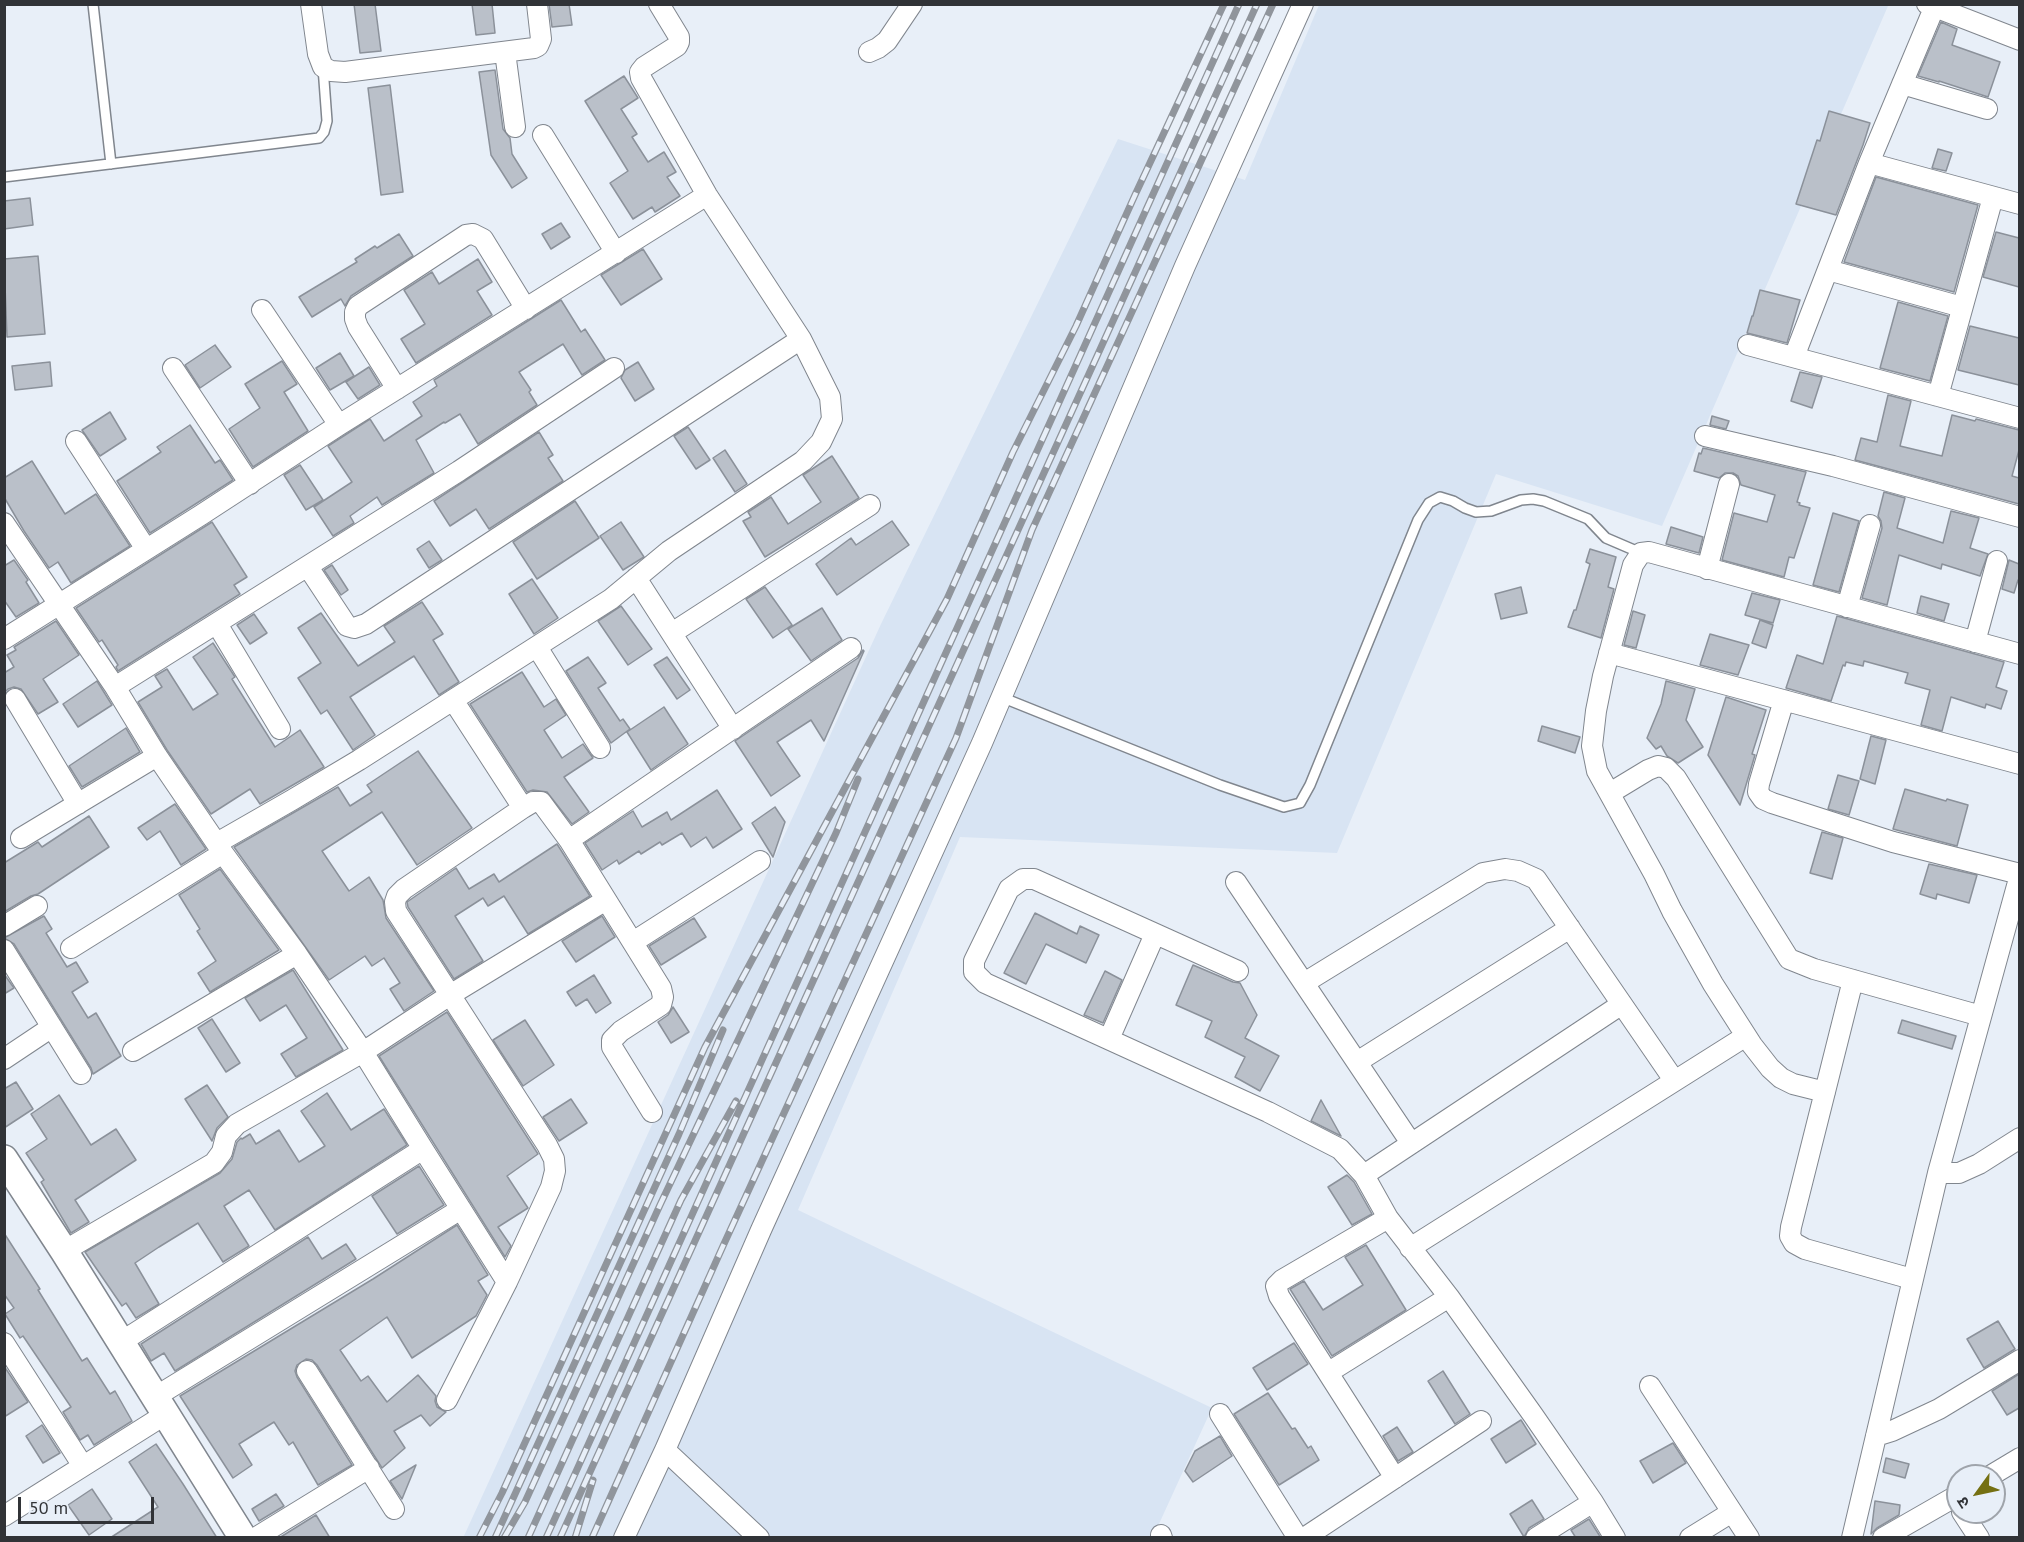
<!DOCTYPE html>
<html>
<head>
<meta charset="utf-8">
<style>
  body { margin:0 }
  #map { position:relative; width:2024px; height:1542px; overflow:hidden; background:#e8eff8; font-family:"PT Sans","Noto Sans Devanagari",sans-serif }
  canvas { display:block }
  .frame { position:absolute; inset:0; border:6px solid #313337; pointer-events:none }
  .north { position:absolute; left:1946px; top:1464px; width:60px; height:60px; box-sizing:border-box; background:#e8eff8; border:2px solid #9fa4ab; border-radius:50%; rotate:237deg; font-size:16px; font-weight:700; line-height:24px; text-align:center; color:#313337 }
  .north::after { content:''; display:block; margin:auto; width:21px; height:27px; background:#757012; clip-path:polygon(50% 0,100% 100%,50% 72%,0 100%) }
  .scale { position:absolute; left:18px; top:1497px; width:136px; height:27px; box-sizing:border-box; border:3px solid #313337; border-top:0; padding-left:8px; font-size:18px; line-height:21px; white-space:nowrap; color:#313337; -webkit-text-stroke:4px #e8eff8; paint-order:stroke }
</style>
</head>
<body>
<div id="map">
<canvas width="2024" height="1542"></canvas>
<div class="frame"></div>
<div class="north">उ</div>
<div class="scale">50 m</div>
</div>
<script>
const context = document.querySelector('canvas').getContext('2d');
context.lineJoin = 'round';
function fill(path, color) { context.fillStyle = color; context.fill(path, 'evenodd'); }
const shape = rows => new Path2D(rows.map(r => 'M' + r).join(''));
function stroke(path, color, width, dash) { context.strokeStyle = color; context.lineWidth = width; context.lineCap = dash ? 'butt' : 'round'; context.setLineDash(dash || []); context.stroke(path); }
fill(shape([
  [1884,4,1888,6,1662,526,1496,474,1337,853,960,837,798,1210,1212,1408,1153,1537,463,1538,881,624,1118,139,1245,180,1319,5]
]), '#d8e4f3');
const building = shape([
  [354,4,375,4,381,51,360,53,354,4],
  [472,4,492,4,495,33,476,35,472,4],
  [549,4,569,4,572,25,552,27,549,4],
  [1941,22,1957,29,1952,45,2000,62,1988,97,1939,81,1939,82,1918,76,1941,22],
  [495,70,503,129,510,138,512,154,527,178,512,188,491,155,479,72,495,70],
  [624,76,638,98,621,109,637,134,632,137,648,162,664,152,676,172,667,177,680,196,655,212,652,207,633,219,610,183,628,171,585,101,624,76],
  [390,85,403,192,381,195,368,88,390,85],
  [1829,111,1870,123,1863,145,1836,215,1796,204,1817,140,1820,141,1829,111],
  [1938,149,1952,153,1946,171,1932,168,1938,149],
  [1876,177,1978,205,1954,292,1844,262,1876,177],
  [30,198,33,225,4,229,4,201,30,198],
  [561,223,570,237,551,249,542,234,561,223],
  [1996,232,2019,238,2019,287,1983,277,1996,232],
  [399,234,413,256,351,296,345,306,341,299,312,317,299,297,357,262,355,259,375,246,377,248,399,234],
  [643,249,662,279,621,305,601,275,643,249],
  [38,256,45,334,7,337,4,259,38,256],
  [478,259,492,282,477,291,492,315,416,363,401,339,425,324,404,290,432,272,439,284,478,259],
  [1760,290,1800,300,1787,343,1747,333,1752,316,1753,316,1760,290],
  [561,300,581,332,585,329,605,360,582,375,563,344,519,372,531,390,529,392,537,405,478,444,460,414,445,423,444,422,416,440,434,473,382,505,377,497,350,516,354,523,333,536,314,507,352,482,328,446,370,419,384,441,422,416,413,402,437,386,434,380,561,300],
  [1898,302,1948,316,1930,381,1880,368,1898,302],
  [1970,326,2019,338,2019,385,1958,370,1970,326],
  [215,345,231,367,200,388,185,365,215,345],
  [340,353,354,376,330,390,316,368,340,353],
  [282,361,297,384,284,392,308,431,253,467,229,429,260,408,245,384,282,361],
  [50,362,52,386,15,390,12,366,50,362],
  [638,362,654,389,635,401,621,378,625,370,638,362],
  [369,367,380,385,358,399,346,382,369,367],
  [1800,372,1822,377,1812,408,1791,401,1800,372],
  [1888,395,1911,401,1900,446,1942,456,1952,415,1975,421,1976,419,2019,430,2019,450,2012,476,2019,478,2019,504,1855,460,1861,438,1877,442,1888,395],
  [110,412,126,439,100,456,82,430,110,412],
  [1712,416,1729,421,1726,429,1710,425,1712,416],
  [190,425,215,463,220,460,233,480,150,533,117,481,161,452,157,447,190,425],
  [688,427,710,460,696,469,674,436,688,427],
  [539,432,553,455,548,458,563,481,489,529,476,509,450,526,434,501,539,432],
  [1703,448,1806,472,1797,502,1800,503,1799,505,1810,508,1794,558,1789,557,1784,577,1722,560,1734,513,1767,522,1775,495,1741,485,1738,476,1733,473,1725,473,1719,478,1694,471,1699,453,1701,454,1703,448],
  [725,450,747,484,735,492,713,458,725,450],
  [832,456,859,498,765,557,743,521,751,517,748,512,771,497,788,524,821,502,803,475,832,456],
  [32,461,65,514,96,494,130,546,71,583,58,562,49,568,24,531,4,497,4,478,32,461],
  [300,465,323,500,306,510,284,475,300,465],
  [1884,492,1905,498,1897,528,1943,543,1951,511,1979,518,1970,548,1988,554,1980,576,1942,564,1941,569,1899,555,1887,605,1862,598,1882,528,1881,521,1878,516,1884,492],
  [575,501,599,538,537,579,513,542,575,501],
  [1833,513,1859,521,1839,592,1813,585,1833,513],
  [892,521,909,545,837,595,816,564,851,538,856,545,892,521],
  [212,522,247,577,234,585,240,594,118,671,116,667,118,665,102,640,99,642,76,608,212,522],
  [621,522,644,557,623,570,600,536,621,522],
  [1671,527,1703,537,1699,553,1666,544,1671,527],
  [429,541,442,560,429,568,417,549,429,541],
  [1590,549,1616,557,1608,587,1614,589,1601,638,1568,627,1574,610,1576,610,1590,564,1586,562,1590,549],
  [14,560,28,580,26,582,39,603,16,617,4,600,4,566,14,560],
  [2009,560,2019,564,2019,580,2018,580,2014,593,2002,589,2009,560],
  [332,565,348,590,341,595,324,570,332,565],
  [532,579,558,618,534,634,509,594,532,579],
  [765,587,792,625,773,638,746,599,765,587],
  [1521,587,1527,613,1501,619,1495,594,1521,587],
  [1752,593,1780,600,1773,623,1745,615,1752,593],
  [1921,596,1949,604,1944,621,1917,613,1921,596],
  [422,602,443,634,433,640,459,682,439,695,414,656,378,679,350,697,375,735,353,750,327,710,321,714,298,678,321,663,298,628,321,613,358,666,395,642,384,626,422,602],
  [621,606,652,649,628,665,598,621,621,606],
  [822,608,842,640,811,661,788,629,822,608],
  [1633,611,1645,615,1636,648,1624,645,1633,611],
  [254,614,267,633,250,644,237,625,254,614],
  [1837,616,2004,662,1996,687,2007,691,2001,709,1986,704,1985,708,1951,697,1942,731,1921,725,1930,690,1905,683,1908,673,1864,661,1863,666,1846,662,1845,666,1843,665,1831,701,1786,688,1797,655,1823,664,1837,616],
  [1760,620,1773,625,1766,648,1752,643,1760,620],
  [56,621,79,655,43,679,58,702,38,714,21,689,14,687,8,689,4,693,4,673,14,667,7,655,16,650,14,647,56,621],
  [1710,634,1749,645,1738,675,1700,665,1710,634],
  [213,643,235,677,232,679,275,747,300,730,324,767,260,804,250,789,211,814,167,750,138,702,162,687,155,676,167,669,193,710,218,694,193,657,213,643],
  [863,650,864,651,824,741,811,720,777,742,800,776,771,796,735,741,858,658,863,650],
  [588,657,606,683,598,688,620,721,623,719,630,729,611,743,566,671,588,657],
  [667,657,690,690,677,699,654,665,667,657],
  [522,672,544,707,556,699,566,715,544,730,562,758,583,744,593,758,564,777,589,812,572,824,547,792,533,790,527,792,470,704,522,672],
  [97,681,112,705,78,727,63,704,97,681],
  [1666,681,1695,689,1686,720,1703,747,1678,763,1667,756,1661,746,1656,749,1647,738,1661,704,1666,681],
  [1726,697,1766,710,1752,754,1755,755,1740,805,1708,755,1726,697],
  [664,707,688,744,651,770,627,732,664,707],
  [1542,726,1580,737,1575,753,1538,741,1542,726],
  [126,728,140,752,82,787,69,766,126,728],
  [1871,736,1886,740,1875,784,1860,779,1871,736],
  [418,751,472,828,417,865,382,812,322,851,349,891,369,877,383,900,386,918,434,991,404,1011,390,989,400,983,384,958,372,966,365,956,329,980,234,847,338,787,350,806,372,792,367,785,418,751],
  [1838,775,1859,781,1849,815,1828,809,1838,775],
  [1905,789,1946,801,1947,799,1968,805,1957,846,1893,829,1905,789],
  [717,790,742,829,713,848,706,837,691,847,682,833,662,845,660,842,641,854,639,851,619,864,617,860,602,870,585,843,633,811,642,827,667,812,671,820,717,790],
  [175,804,206,849,181,865,160,831,147,840,138,828,175,804],
  [775,807,785,822,773,857,752,823,775,807],
  [89,816,109,847,38,894,31,896,4,912,4,863,38,842,42,847,89,816],
  [1822,832,1843,838,1832,879,1810,873,1822,832],
  [557,844,590,896,528,934,504,896,488,906,483,898,455,916,483,961,454,979,408,907,407,902,456,868,469,889,494,874,499,882,557,844],
  [1929,864,1977,875,1969,903,1937,894,1936,899,1920,894,1929,864],
  [220,869,279,950,210,992,198,973,216,961,197,931,200,929,179,895,220,869],
  [1035,913,1077,934,1080,926,1099,935,1086,963,1046,944,1026,984,1004,973,1035,913],
  [44,916,52,929,46,933,67,967,76,962,88,982,72,992,88,1018,96,1013,121,1056,93,1074,91,1068,14,944,4,938,44,916],
  [602,916,615,937,576,962,562,941,602,916],
  [694,918,706,937,661,965,649,946,694,918],
  [1193,965,1233,982,1240,983,1257,1015,1245,1038,1279,1056,1260,1091,1235,1077,1245,1057,1205,1037,1212,1021,1176,1005,1193,965],
  [293,970,343,1050,296,1077,281,1054,307,1038,286,1005,260,1021,245,998,293,970],
  [1105,971,1122,980,1103,1023,1084,1015,1105,971],
  [4,974,14,988,4,994,4,974],
  [594,975,611,1003,596,1013,587,999,576,1006,567,992,594,975],
  [673,1007,689,1032,671,1043,658,1022,668,1015,673,1007],
  [447,1012,538,1154,507,1176,528,1208,498,1227,511,1246,505,1257,379,1056,447,1012],
  [212,1019,240,1063,226,1072,198,1028,212,1019],
  [525,1020,554,1065,523,1086,493,1040,525,1020],
  [1902,1020,1956,1036,1952,1049,1898,1033,1902,1020],
  [16,1082,33,1109,4,1128,4,1089,16,1082],
  [207,1085,228,1117,217,1128,212,1141,185,1099,207,1085],
  [327,1093,351,1130,384,1109,407,1145,275,1230,249,1190,224,1206,249,1246,223,1262,198,1223,159,1247,135,1263,159,1304,136,1318,126,1303,122,1306,85,1252,220,1173,232,1159,237,1142,241,1138,242,1139,250,1134,256,1144,279,1130,299,1162,325,1146,301,1111,327,1093],
  [59,1095,91,1145,116,1129,136,1160,75,1200,89,1222,71,1233,41,1182,44,1180,26,1153,47,1139,31,1114,59,1095],
  [571,1099,587,1123,559,1141,543,1117,571,1099],
  [1321,1100,1341,1136,1311,1121,1321,1100],
  [419,1166,444,1205,397,1234,372,1196,419,1166],
  [1347,1175,1354,1182,1372,1214,1352,1225,1328,1187,1347,1175],
  [457,1225,488,1275,478,1281,487,1295,476,1316,412,1358,387,1317,340,1350,361,1381,368,1376,387,1402,418,1375,436,1396,435,1401,437,1407,446,1412,430,1426,421,1415,394,1431,405,1448,382,1468,317,1365,312,1360,306,1359,297,1365,295,1371,297,1377,352,1465,318,1485,293,1442,289,1445,274,1422,239,1444,252,1465,233,1478,180,1396,373,1279,457,1225],
  [4,1233,40,1289,38,1290,82,1361,87,1358,110,1394,115,1391,132,1421,94,1445,88,1435,80,1440,63,1412,71,1407,23,1336,20,1338,5,1314,14,1308,4,1294,4,1233],
  [308,1237,322,1259,346,1244,356,1259,175,1371,164,1353,151,1361,141,1344,308,1237],
  [1366,1245,1406,1310,1332,1356,1290,1289,1304,1281,1323,1310,1363,1285,1345,1257,1366,1245],
  [1998,1321,2015,1349,1984,1368,1967,1339,1998,1321],
  [1294,1343,1308,1364,1267,1390,1253,1368,1294,1343],
  [4,1366,28,1402,4,1417,4,1366],
  [1443,1371,1470,1414,1455,1424,1428,1381,1443,1371],
  [2019,1374,2019,1408,2007,1415,1992,1391,2019,1374],
  [1268,1393,1292,1429,1295,1428,1308,1448,1311,1446,1319,1460,1279,1485,1234,1414,1268,1393],
  [1521,1420,1536,1444,1506,1463,1491,1439,1521,1420],
  [42,1425,60,1453,43,1463,26,1436,42,1425],
  [1397,1427,1413,1452,1398,1461,1383,1436,1397,1427],
  [1220,1436,1232,1456,1193,1482,1185,1471,1195,1451,1220,1436],
  [1673,1443,1686,1463,1653,1483,1640,1461,1673,1443],
  [156,1444,183,1484,217,1538,110,1538,158,1507,129,1462,156,1444],
  [1886,1458,1909,1464,1905,1478,1883,1472,1886,1458],
  [416,1465,402,1499,390,1481,416,1465],
  [92,1489,112,1519,89,1535,68,1505,92,1489],
  [276,1494,284,1506,259,1521,252,1509,276,1494],
  [1532,1500,1544,1519,1529,1528,1524,1537,1510,1514,1532,1500],
  [1875,1501,1900,1505,1899,1515,1877,1528,1871,1534,1875,1501],
  [316,1515,330,1538,279,1538,316,1515],
  [1589,1519,1601,1538,1576,1538,1571,1530,1589,1519]
]);
fill(building, '#bac0c9');
stroke(building, '#8b919a', 1.5);
const lane = shape([
  [93,4,111,164],
  [4,177,319,138,324,132,327,121,323,67],
  [1001,697,1220,785,1284,807,1300,803,1310,785,1418,520,1429,503,1440,497,1453,501,1465,508,1476,512,1491,511,1521,500,1533,499,1544,501,1588,519,1606,538,1641,553]
]);
const street = shape([
  [311,4,318,54,323,67,331,71,345,72,534,48,538,46,541,39,537,4],
  [1927,4,2020,40],
  [505,52,515,127],
  [869,52,878,48,887,41,912,4],
  [1902,84,1987,109],
  [543,135,616,253],
  [1869,163,2020,204],
  [1828,270,1962,307],
  [262,310,339,425],
  [1748,345,2020,418],
  [1794,357,1869,163,1934,8],
  [173,368,250,484],
  [397,389,358,327,355,319,355,312,358,306,466,235,473,234,483,239,526,309],
  [1938,396,1993,197],
  [1705,436,1833,466,2020,517],
  [76,441,146,549],
  [4,523,115,687,157,756,223,853,297,954,363,1052,423,1149,507,1282],
  [308,567,347,626,354,628,366,624,801,339],
  [1707,569,1729,484],
  [636,578,733,729],
  [1847,607,1870,525],
  [217,624,280,729],
  [672,633,870,505],
  [4,639,201,515,339,425,707,195],
  [1975,642,1997,561],
  [537,647,600,748],
  [1609,653,2020,764],
  [115,687,459,471,614,368],
  [15,699,78,804],
  [453,700,523,808],
  [1784,700,1759,784,1758,792,1763,799,1772,803,1893,842,2020,874],
  [1610,793,1648,770,1658,766,1666,768,1676,778,1693,805,1789,959,1814,969,1981,1016],
  [21,838,157,756],
  [569,840,851,648],
  [217,843,292,800,359,760,611,599,669,551,803,461,821,442,832,419,830,397,801,339,707,195,641,78,640,72,644,67,677,46,679,42,679,37,659,4],
  [1236,882,1411,1143],
  [4,926,37,906],
  [633,942,760,861],
  [71,948,223,853],
  [4,950,81,1074],
  [1238,971,1034,879,1023,879,1009,889,974,961,974,972,985,983,1268,1112,1340,1149,1364,1175,1388,1218,1449,1297,1533,1415,1593,1502,1615,1538],
  [1853,980,1791,1227,1790,1236,1794,1243,1805,1249,1912,1279],
  [1304,983,1483,873,1505,869,1518,871,1536,879,1674,1080],
  [1109,1039,1155,934],
  [133,1051,297,954],
  [4,1059,52,1027],
  [1357,1062,1570,928],
  [1825,1092,1793,1084,1781,1078,1770,1068,1752,1045,1713,984,1672,911,1654,874,1597,771,1592,746,1596,711,1603,676,1633,565,1641,553,1649,552,2020,654],
  [1938,1173,1959,1173,1979,1164,2020,1138],
  [1364,1175,1622,1004],
  [1388,1218,1282,1280,1276,1286,1279,1296,1395,1478],
  [1410,1248,1746,1036],
  [64,1251,214,1163,222,1152,226,1136,237,1124,363,1052,450,995,606,900],
  [121,1342,423,1149],
  [4,1343,83,1466],
  [307,1371,394,1509],
  [1329,1372,1449,1297],
  [1650,1386,1749,1538],
  [155,1397,461,1209],
  [447,1400,507,1282,551,1187,555,1171,554,1159,547,1145,396,911,395,902,397,896,404,889,523,808,533,802,541,802,569,840,661,988,663,997,661,1005,621,1031,612,1040,612,1047,652,1112],
  [1220,1414,1298,1538],
  [1876,1436,1892,1431,1939,1409,2020,1360],
  [665,1450,759,1538],
  [1990,1476,2020,1458],
  [1962,1512,1979,1538],
  [4,1516,166,1414],
  [1161,1535,1162,1538],
  [255,1538,369,1468],
  [624,1538,665,1450,761,1230,982,743,1185,266,1303,4],
  [1304,1538,1481,1421],
  [1536,1538,1593,1502],
  [1690,1538,1732,1512],
  [1852,1538,1938,1173,2020,875],
  [1883,1538,1958,1495]
]);
const secondary = shape([
  [4,1159,64,1251,243,1538]
]);
stroke(lane, '#80868e', 12);
stroke(street, '#80868e', 22);
stroke(secondary, '#80868e', 30);
stroke(lane, '#fff', 9);
stroke(street, '#fff', 20);
stroke(secondary, '#fff', 27);
const rail = shape([
  [479,1538,502,1493,705,1047,947,599,1013,452,1076,326,1135,195,1224,4],
  [495,1538,679,1134,723,1030],
  [504,1538,525,1502,660,1205,836,833,858,779],
  [528,1538,681,1200,736,1101],
  [546,1538,1239,4],
  [560,1538,1257,4],
  [575,1538,593,1480],
  [592,1538,723,1246,956,738,1032,530,1273,4]
]);
stroke(rail, '#90959c', 7);
stroke(rail, '#e8eff8', 4.5, [14]);
</script>
</body>
</html>
